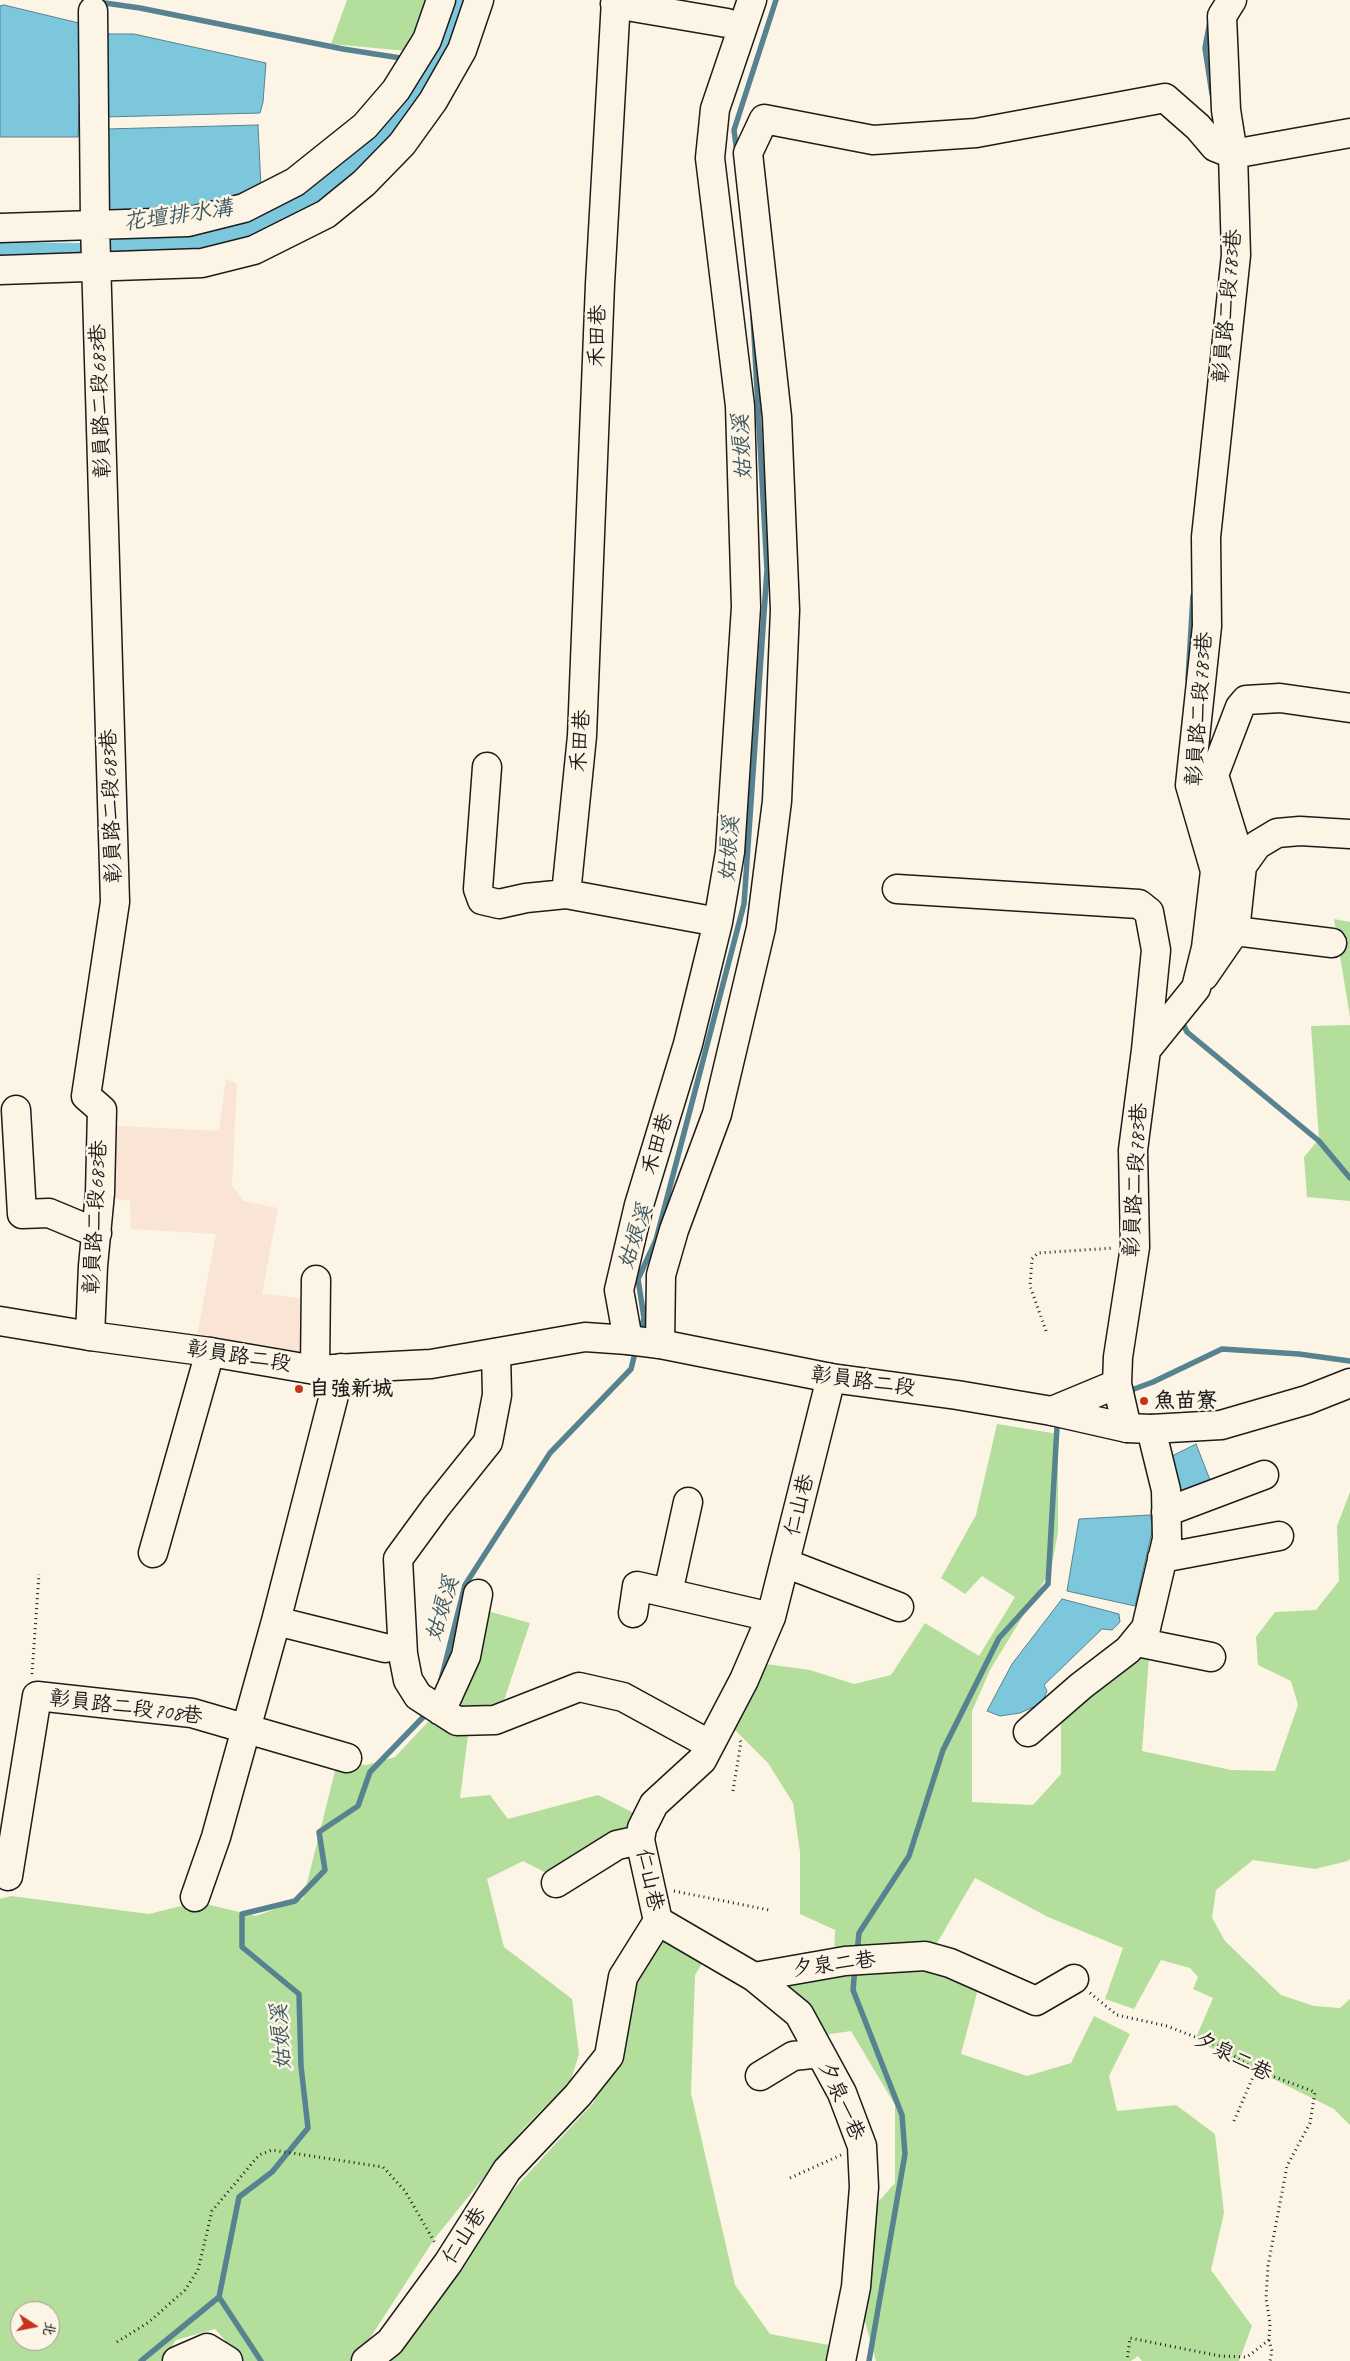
<!DOCTYPE html>
<html>
<head>
<meta charset="utf-8">
<style>
  body { margin:0 }
  #map { position:relative; width:1350px; height:2361px; overflow:hidden; background:#fcf5e5; font-family:Caveat,"LXGW WenKai TC",sans-serif }
  canvas { display:block }
  .north { position:absolute; left:10px; top:2301px; width:50px; height:50px; box-sizing:border-box; background:#fcf5e5; border:1px solid #a29e95; border-radius:50%; rotate:101deg; font-size:14px; font-weight:700; line-height:20px; text-align:center; color:#1c1c1c }
  .north::after { content:''; display:block; margin:auto; width:18px; height:22px; background:#c8321e; clip-path:polygon(50% 0,100% 100%,50% 72%,0 100%) }
</style>
</head>
<body>
<div id="map">
<canvas width="1350" height="2361"></canvas>
<div class="north">北</div>
</div>
<script>
const context = document.querySelector('canvas').getContext('2d');
context.lineJoin = 'round';
function fill(path, color) { context.fillStyle = color; context.fill(path, 'evenodd'); }
const shape = rows => new Path2D(rows.map(r => 'M' + r).join(''));
function stroke(path, color, width, dash) { context.strokeStyle = color; context.lineWidth = width; context.lineCap = dash ? 'butt' : 'round'; context.setLineDash(dash || []); context.stroke(path); }
function drawText(font, color, halo, rows, align = 'center') {
  context.font = font + ' Caveat,"LXGW WenKai TC",sans-serif'; context.lineWidth = 5; context.setLineDash([]); context.textBaseline = 'middle'; context.strokeStyle = halo; context.fillStyle = color; for (const [text, x, y, turn = 0] of rows) {
    context.save(); context.translate(x, y); context.rotate((+turn || 0) * Math.PI / 180); context.textAlign = isNaN(turn) ? turn : align; if (halo) context.strokeText(text, 0, 0); context.fillText(text, 0, 0); context.restore();
  }
}
fill(shape([
  [226,1079,237,1084,232,1185,243,1201,278,1208,262,1294,310,1299,302,1367,194,1352,216,1234,131,1229,130,1201,90,1195,100,1125,219,1131]
]), '#fae4d5');
fill(shape([
  [347,0,428,0,407,51,331,44],
  [1334,919,1350,922,1350,1017],
  [1350,1025,1350,1201,1307,1197,1304,1157,1319,1139,1311,1026],
  [997,1424,1058,1434,1058,1532,1051,1570,990,1670,972,1711,972,1802,1033,1805,1061,1774,1061,1716,1123,1654,1149,1657,1142,1751,1231,1770,1275,1771,1298,1705,1291,1681,1258,1665,1256,1637,1275,1612,1316,1610,1339,1581,1337,1526,1350,1492,1350,1859,1348,1861,1315,1869,1253,1860,1216,1890,1212,1918,1225,1941,1281,1995,1314,2006,1340,2008,1350,1999,1350,2125,1334,2109,1195,2040,1213,1998,1193,1989,1198,1977,1190,1968,1161,1960,1134,2009,1105,1999,1123,1948,1048,1917,975,1878,923,1967,979,1985,961,2054,1027,2076,1071,2063,1094,2016,1130,2034,1109,2076,1117,2111,1176,2105,1215,2134,1224,2213,1211,2270,1252,2326,1239,2361,1142,2361,1138,2356,1131,2361,876,2361,862,2311,878,2202,895,2183,895,2105,851,2031,805,2038,777,1975,834,1969,835,1930,800,1914,800,1852,793,1803,768,1763,730,1725,758,1663,810,1670,854,1684,891,1675,925,1623,979,1656,1015,1597,982,1576,965,1594,941,1578,976,1515],
  [477,1608,530,1623,503,1703,468,1736,460,1798,490,1795,508,1819,598,1795,632,1812,641,1830,552,1876,523,1861,487,1879,504,1947,572,1999,579,2054,571,2080,523,2129,435,2238,355,2361,243,2361,215,2329,176,2340,161,2361,0,2361,0,1899,11,1896,149,1914,197,1902,256,1916,303,1899,337,1763,366,1765,395,1757,443,1706],
  [20,2311,50,2311,50,2341,20,2341],
  [677,1923,716,1941,695,1975,691,2093,735,2285,770,2334,829,2345,833,2361,391,2361,477,2229,594,2102,646,1946]
]), '#b4de9b');
const water = shape([
  [4,5,83,24,78,137,0,137,0,6,4,5],
  [109,34,134,34,266,63,263,102,260,113,105,117,104,45,109,34],
  [258,125,261,187,198,206,109,210,106,129,258,125],
  [1196,1444,1212,1485,1177,1500,1166,1459,1196,1444],
  [1150,1515,1153,1527,1135,1606,1067,1591,1079,1519,1150,1515],
  [1062,1599,1119,1614,1120,1622,1112,1630,1102,1629,1044,1685,1047,1691,1042,1703,1020,1713,1000,1716,987,1711,1012,1664,1062,1599]
]);
fill(water, '#7cc7dc');
stroke(water, '#56838f', 1);
stroke(shape([
  [84,0,140,8,343,49,407,59],
  [1210,21,1205,48,1212,94],
  [423,61,438,63],
  [737,153,734,130,776,0],
  [1188,679,1193,596],
  [1181,1020,1187,1032,1319,1141,1350,1178],
  [640,1335,644,1318,638,1279,656,1240,744,904,767,570,753,317],
  [1126,1392,1153,1382,1222,1349,1299,1354,1350,1361],
  [441,1680,465,1585,550,1453,631,1369,636,1349],
  [857,1954,859,1933,909,1856,943,1750,999,1638,1048,1584,1057,1427,1064,1422],
  [855,1968,853,1990,902,2115,905,2154,869,2361],
  [219,2297,261,2361],
  [141,2361,219,2297,239,2197,272,2172,308,2128,301,2066,299,1994,242,1947,242,1914,295,1901,325,1870,319,1832,358,1806,370,1772,429,1711]
]), '#56838f', 5.5);
stroke(shape([
  [0,252,78,253,197,242,259,227,323,189,386,136,438,63,459,0]
]), '#7cc7dc', 20);
const minor = shape([
  [616,0,600,284,582,736,566,894,718,922],
  [615,4,727,23],
  [0,228,188,222,244,208,295,182,365,126,396,90,427,40,441,0],
  [0,270,202,263,254,250,326,214,364,183,402,144,433,101,462,50,479,0],
  [487,767,478,889,482,900,499,904,526,898,566,894],
  [1242,866,1214,775,1240,707,1246,700,1280,698,1350,708],
  [897,889,1139,904,1149,912,1156,950,1146,1050],
  [1235,931,1332,943],
  [1204,976,1235,931,1242,866,1257,845,1277,833,1300,831,1350,834],
  [16,1110,22,1214,49,1213,97,1233],
  [90,1336,93,1266,100,1193,102,1110,86,1096,115,902,95,225,93,11],
  [628,1340,619,1290,639,1205,688,1044,718,922,730,852,746,607,740,406,710,158,715,109,752,0],
  [660,1344,661,1275,674,1230,717,1114,761,928,777,801,785,610,777,417,748,153,764,119,873,140,976,133,1165,98,1198,127,1215,147,1233,154,1350,133],
  [496,1353,497,1395,488,1442,436,1507,398,1559,403,1654,408,1680,418,1696,457,1721,495,1720,579,1687,623,1697,709,1744],
  [315,1370,316,1280],
  [1052,1411,1117,1384],
  [1127,1428,1117,1384,1118,1357,1135,1247,1133,1150,1146,1050,1196,988,1206,948,1215,871,1190,785,1207,626,1206,537,1236,255,1233,154,1226,110,1222,16,1232,0],
  [1166,1512,1264,1475],
  [153,1553,210,1352],
  [1162,1558,1279,1536],
  [785,1563,899,1607],
  [668,1593,688,1502],
  [633,1613,637,1586,771,1617],
  [276,1621,385,1648],
  [1137,1642,1211,1657],
  [441,1711,466,1656,478,1594],
  [1028,1732,1081,1686,1128,1650,1146,1628,1167,1539,1166,1490,1151,1429],
  [8,1876,37,1696,192,1713,347,1758],
  [556,1883,617,1845,640,1840],
  [195,1897,216,1837,276,1621,341,1368],
  [658,1921,754,1977,799,2014,842,2093,862,2146,864,2187,856,2287,841,2361],
  [754,1977,845,1961,925,1956,950,1963,1036,2001,1074,1979],
  [760,2076,793,2056,820,2053],
  [177,2361,207,2348,228,2361],
  [366,2361,390,2342,448,2263,507,2170,578,2095,609,2056,623,1977,658,1921,640,1840,642,1828,654,1804,702,1760,744,1680,771,1617,831,1378]
]);
const major = shape([
  [0,1321,90,1336,210,1352,315,1370,431,1364,585,1337,628,1340,660,1344,831,1378,957,1395,1052,1411,1127,1428,1151,1429,1221,1425,1307,1400,1350,1383]
]);
stroke(minor, '#1c1c1c', 31);
stroke(major, '#1c1c1c', 31);
stroke(shape([
  [1046,1331,1030,1286,1032,1259,1038,1253,1114,1248],
  [32,1674,39,1574],
  [733,1791,741,1742,738,1738],
  [674,1891,769,1910],
  [1090,1993,1117,2015,1167,2026,1218,2046,1256,2070,1315,2092,1310,2123,1287,2166,1268,2266,1266,2298,1270,2323,1269,2340,1247,2357,1220,2356,1130,2338,1127,2361],
  [1234,2121,1256,2070],
  [790,2178,841,2155],
  [1269,2340,1272,2351,1270,2361],
  [117,2342,149,2322,185,2290,198,2270,212,2211,259,2155,272,2150,383,2167,405,2191,435,2243]
]), '#1c1c1c', 3, [1, 4]);
stroke(minor, '#fcf5e5', 28);
stroke(major, '#fcf5e5', 28);
for (const [x, y, r, color] of [
  [299,1389,5,"#c8321e"],
  [1144,1401,5,"#c8321e"]
]) { const dot = new Path2D(); dot.arc(x, y, r, 0, 2 * Math.PI); context.fillStyle = color; context.fill(dot); stroke(dot, '#fcf5e5', 2); }
drawText('21px', '#1c1c1c', '#fcf5e5', [
  ["彰員路二段783巷",1228,306,-85],
  ["禾田巷",598,336,-88],
  ["彰員路二段683巷",101,401,-92],
  ["彰員路二段783巷",1200,709,-86],
  ["禾田巷",581,741,-86],
  ["彰員路二段683巷",112,806,-92],
  ["禾田巷",658,1144,-73],
  ["彰員路二段783巷",1136,1180,-87],
  ["彰員路二段683巷",96,1217,-87],
  ["彰員路二段",239,1357,9],
  ["彰員路二段",863,1382,8],
  ["仁山巷",800,1505,-76],
  ["彰員路二段708巷",126,1708,7],
  ["仁山巷",649,1880,78],
  ["夕泉二巷",834,1965,-7],
  ["夕泉二巷",1233,2057,27],
  ["夕泉一巷",841,2101,66],
  ["仁山巷",465,2236,-57]
]);
drawText('bold 21px', '#1c1c1c', '#fcf5e5', [
  ["自強新城",309,1389],
  ["魚苗寮",1154,1401]
], 'left');
drawText('italic 22px', '#3e585f', '#fcf5e5', [
  ["花壇排水溝",178,216,-8],
  ["姑娘溪",743,447,-93],
  ["姑娘溪",730,849,-86],
  ["姑娘溪",636,1237,-72],
  ["姑娘溪",443,1609,-73],
  ["姑娘溪",282,2037,-94]
]);
</script>
</body>
</html>
